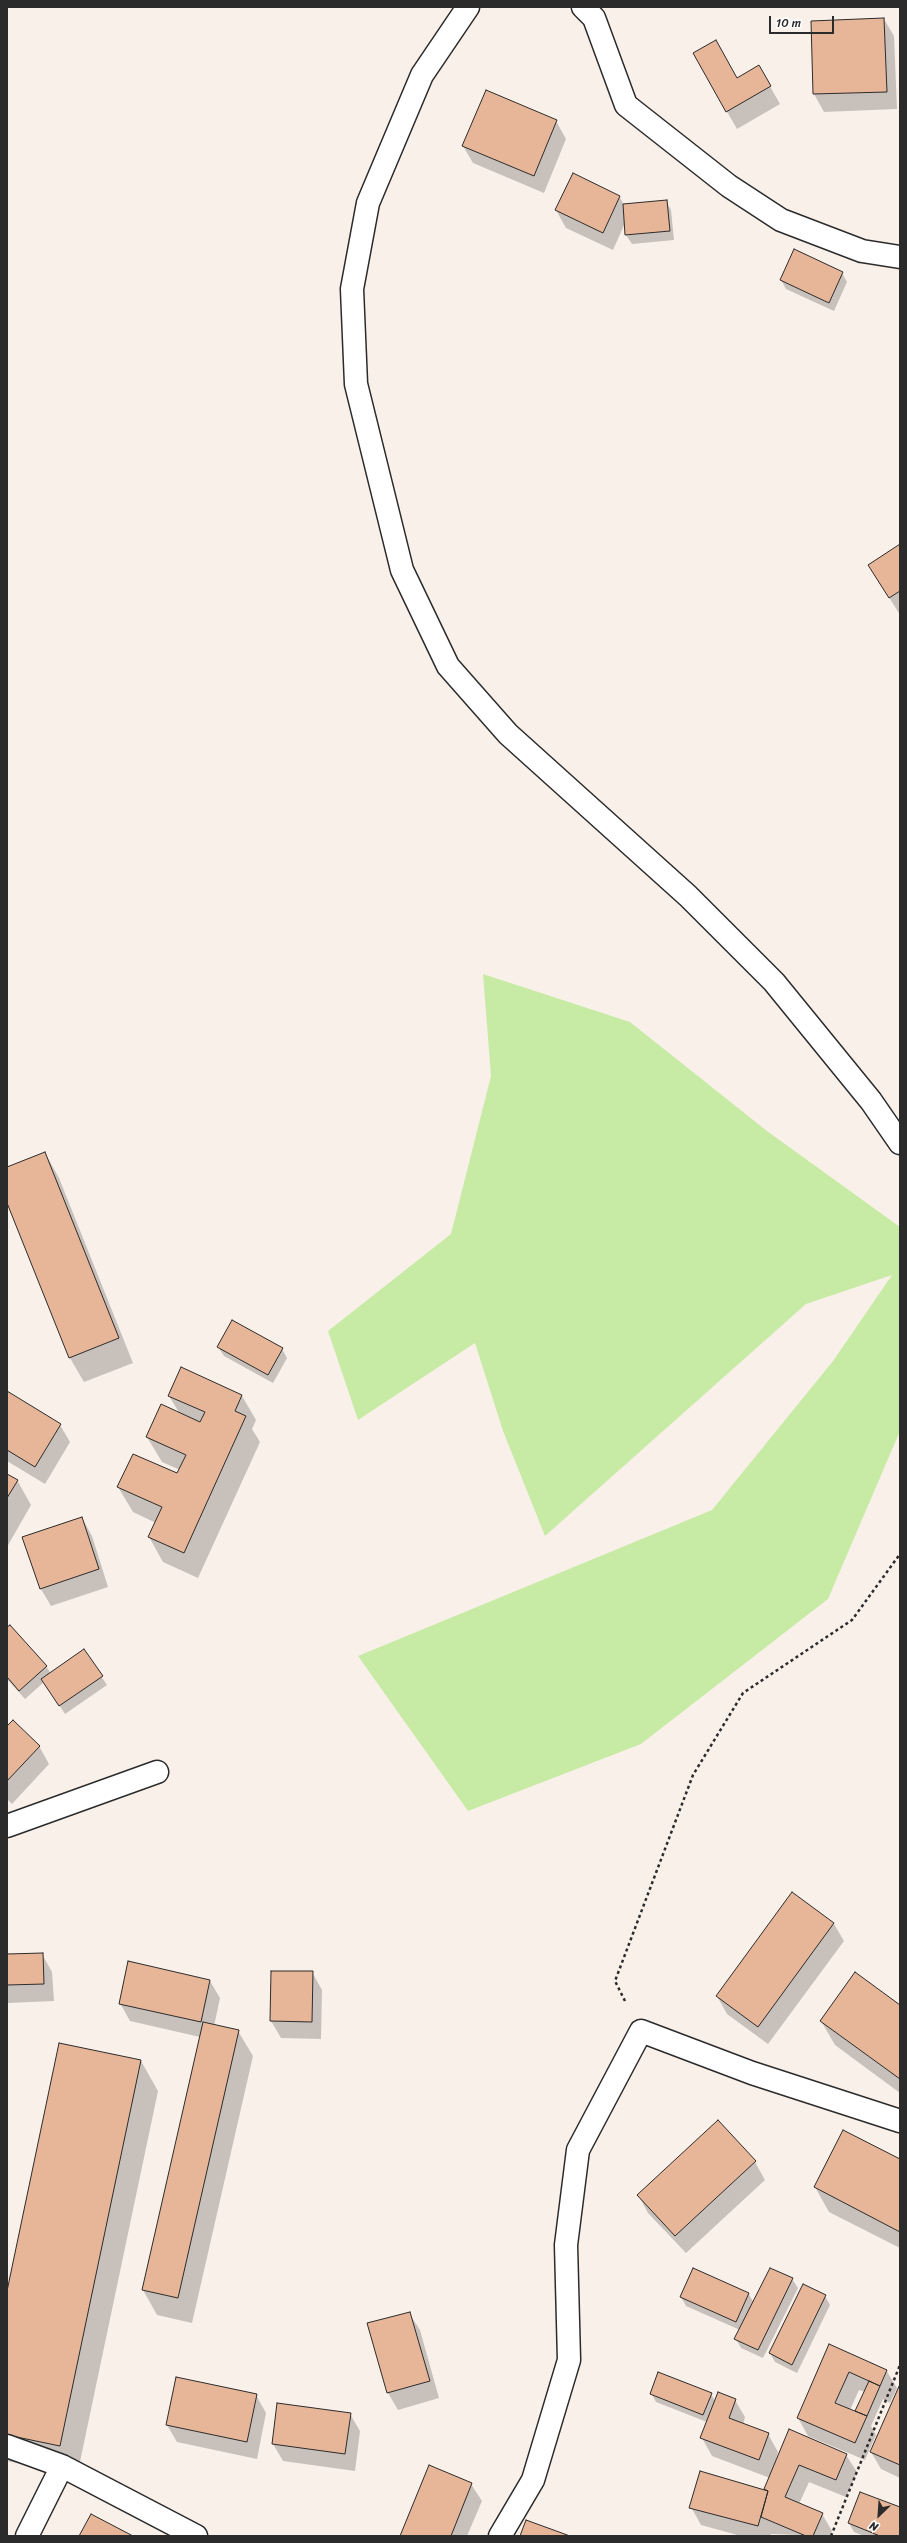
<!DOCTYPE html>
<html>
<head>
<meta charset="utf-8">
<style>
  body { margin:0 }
  #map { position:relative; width:907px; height:2543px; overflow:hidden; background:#faf0ea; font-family:Sriracha,sans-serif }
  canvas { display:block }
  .frame { position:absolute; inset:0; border:8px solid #2b2b2b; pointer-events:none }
  .north { position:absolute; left:859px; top:2495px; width:40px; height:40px; -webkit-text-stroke:3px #fff; paint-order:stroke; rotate:205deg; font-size:11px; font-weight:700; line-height:16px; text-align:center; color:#2b2b2b }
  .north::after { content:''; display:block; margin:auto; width:14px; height:18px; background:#2b2b2b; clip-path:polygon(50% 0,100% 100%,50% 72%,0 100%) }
  .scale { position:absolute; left:769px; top:16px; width:65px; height:18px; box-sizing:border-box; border:2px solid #2b2b2b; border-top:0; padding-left:5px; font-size:12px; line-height:14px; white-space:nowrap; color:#2b2b2b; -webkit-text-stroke:3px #fff; paint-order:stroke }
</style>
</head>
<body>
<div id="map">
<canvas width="907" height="2543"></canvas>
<div class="frame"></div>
<div class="north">N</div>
<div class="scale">10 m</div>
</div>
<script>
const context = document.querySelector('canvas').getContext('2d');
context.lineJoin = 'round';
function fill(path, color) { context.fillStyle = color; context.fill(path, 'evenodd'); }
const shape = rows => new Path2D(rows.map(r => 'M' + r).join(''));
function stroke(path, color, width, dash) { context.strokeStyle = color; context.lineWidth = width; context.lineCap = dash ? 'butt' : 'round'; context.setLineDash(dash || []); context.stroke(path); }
fill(shape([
  [483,974,630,1022,767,1131,900,1227,900,1431,828,1599,641,1744,468,1811,358,1656,712,1510,833,1361,892,1275,806,1304,545,1536,503,1431,475,1343,358,1420,328,1331,451,1234,491,1076]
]), '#c7eba5');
fill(shape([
  [884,19,894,36,897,109,824,112,814,94,812,21],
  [694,54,737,79,759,67,780,104,737,129],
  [556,121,566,139,544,193,473,163,463,146],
  [619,196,624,205,666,201,671,210,674,240,632,244,626,235,625,223,613,250,566,228,556,210],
  [842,273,847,282,834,311,786,289,781,280],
  [900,545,900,615,869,565],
  [45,1153,59,1178,133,1363,84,1382,70,1358,7,1200,7,1168],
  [218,1347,282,1349,287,1358,273,1383,224,1356],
  [7,1392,60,1425,70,1442,45,1484,7,1461],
  [169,1396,242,1396,256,1420,252,1429,260,1442,198,1578,163,1562,149,1537,156,1523,133,1512,118,1487,177,1475,180,1470,162,1462,147,1437,180,1414],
  [7,1475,17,1480,31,1505,7,1547],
  [82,1518,92,1536,108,1587,51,1606,41,1589],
  [7,1629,46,1666,51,1674,84,1651,107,1685,65,1714,44,1682,25,1699,7,1679],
  [7,1728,39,1746,49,1764,12,1804,7,1799],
  [792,1894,834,1924,844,1941,768,2044,727,2014,717,1996],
  [42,1954,52,1972,54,2001,7,2003,7,1955],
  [312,1972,322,1990,321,2039,281,2038,271,2021],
  [210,1981,220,1998,214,2026,238,2031,253,2056,192,2323,157,2315,143,2290,200,2037,130,2021,120,2003],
  [900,2006,900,2093,835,2045,821,2021],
  [141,2061,158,2091,77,2476,7,2461,7,2295],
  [718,2121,755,2162,765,2180,686,2253,648,2213,638,2195],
  [900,2160,900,2248,829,2212,815,2187],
  [770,2269,792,2279,798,2288,763,2358,741,2348,736,2339,740,2330,686,2306,681,2297,748,2293,754,2303],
  [825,2296,830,2305,797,2373,775,2362,770,2353],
  [409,2313,420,2330,439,2398,398,2410,388,2393,368,2324],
  [829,2345,886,2370,897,2388,890,2403,883,2399,871,2426,876,2435,865,2460,808,2436,798,2418],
  [859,2390,865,2392,856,2411,858,2414,850,2410],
  [900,2387,900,2478,881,2469,871,2452],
  [651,2393,711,2394,715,2401,735,2400,745,2417,743,2425,768,2434,778,2452,774,2467,846,2455,857,2472,846,2497,809,2482,799,2504,822,2514,832,2531,830,2536,771,2534,770,2536,741,2536,701,2525,691,2507,700,2472,765,2490,770,2478,712,2456,702,2438,707,2422,656,2402],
  [256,2395,266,2413,257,2459,177,2442,167,2425],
  [350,2414,360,2431,355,2471,283,2461,273,2444],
  [471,2484,482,2501,467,2536,401,2536],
  [900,2508,900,2536,864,2536,854,2532,849,2523]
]), '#0003');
const building = shape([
  [884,18,887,92,813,94,811,21,884,18],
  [716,40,737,78,759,65,771,86,726,112,693,53,716,40],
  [486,90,557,120,534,176,462,146,486,90],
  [573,173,620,196,603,233,555,210,573,173],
  [667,200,670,231,625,235,623,204,667,200],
  [794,249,843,272,829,303,780,280,794,249],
  [900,544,900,591,889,598,868,565,900,544],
  [45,1152,119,1338,69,1358,7,1203,7,1167,45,1152],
  [232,1320,283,1348,268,1375,217,1347,232,1320],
  [181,1367,242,1395,235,1411,246,1416,184,1553,148,1537,162,1507,117,1487,133,1454,177,1473,186,1455,146,1437,161,1404,200,1422,205,1412,168,1396,181,1367],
  [7,1391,61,1424,35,1467,7,1450,7,1391],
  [7,1474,18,1480,7,1498,7,1474],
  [82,1517,99,1569,40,1589,22,1537,82,1517],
  [10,1625,47,1666,19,1691,7,1677,7,1627,10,1625],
  [84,1649,103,1676,59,1706,41,1679,84,1649],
  [13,1720,40,1746,7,1781,7,1726,13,1720],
  [792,1892,834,1923,758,2027,716,1996,792,1892],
  [43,1953,44,1984,7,1985,7,1954,43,1953],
  [128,1961,210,1980,201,2022,119,2004,128,1961],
  [271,1971,313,1971,312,2022,270,2021,271,1971],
  [855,1972,900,2005,900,2079,820,2021,855,1972],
  [203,2022,239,2030,178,2298,142,2290,203,2022],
  [59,2043,141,2060,60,2446,7,2435,7,2291,59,2043],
  [718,2120,756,2161,675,2236,637,2195,718,2120],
  [843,2130,900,2159,900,2232,814,2187,843,2130],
  [693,2268,749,2293,736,2322,680,2297,693,2268],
  [770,2268,793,2278,758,2350,734,2339,770,2268],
  [803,2284,826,2295,792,2365,769,2353,803,2284],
  [410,2312,430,2381,387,2393,367,2323,410,2312],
  [829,2344,887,2370,880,2386,849,2372,835,2403,867,2416,855,2443,797,2418,829,2344],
  [658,2372,712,2393,703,2415,650,2394,658,2372],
  [176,2377,257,2394,247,2442,166,2425,176,2377],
  [869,2381,880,2386,867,2416,855,2411,869,2381],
  [900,2384,900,2465,870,2452,900,2384],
  [718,2392,736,2399,729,2418,769,2433,759,2460,700,2438,718,2392],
  [277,2403,351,2413,345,2454,272,2444,277,2403],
  [789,2429,847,2454,836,2480,799,2465,785,2497,823,2513,813,2536,806,2536,761,2517,768,2491,764,2489,789,2429],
  [429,2465,472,2483,451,2536,400,2536,429,2465],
  [700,2471,768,2491,758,2526,689,2508,700,2471],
  [860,2492,900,2507,900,2536,880,2536,848,2523,860,2492],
  [91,2514,133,2536,79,2536,91,2514],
  [526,2520,570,2536,520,2536,526,2520]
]);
fill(building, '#e7b698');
stroke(building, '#2b2b2b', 1);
const minor = shape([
  [468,7,422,75,368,203,352,289,356,384,402,570,448,666,508,734,688,896,774,982,871,1101,900,1143],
  [583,7,594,18,626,105,729,186,781,220,862,251,900,257],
  [7,1826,157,1772],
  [7,2446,62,2466,196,2536],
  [27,2536,62,2466],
  [500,2536,533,2480,569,2360,566,2245,578,2150,641,2031,752,2073,900,2121]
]);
stroke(minor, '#2b2b2b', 25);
stroke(shape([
  [625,2001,615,1981,693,1775,743,1693,852,1620,900,1554],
  [831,2536,900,2365]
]), '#2b2b2b', 2.5, [3, 3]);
stroke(minor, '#fff', 22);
</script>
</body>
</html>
